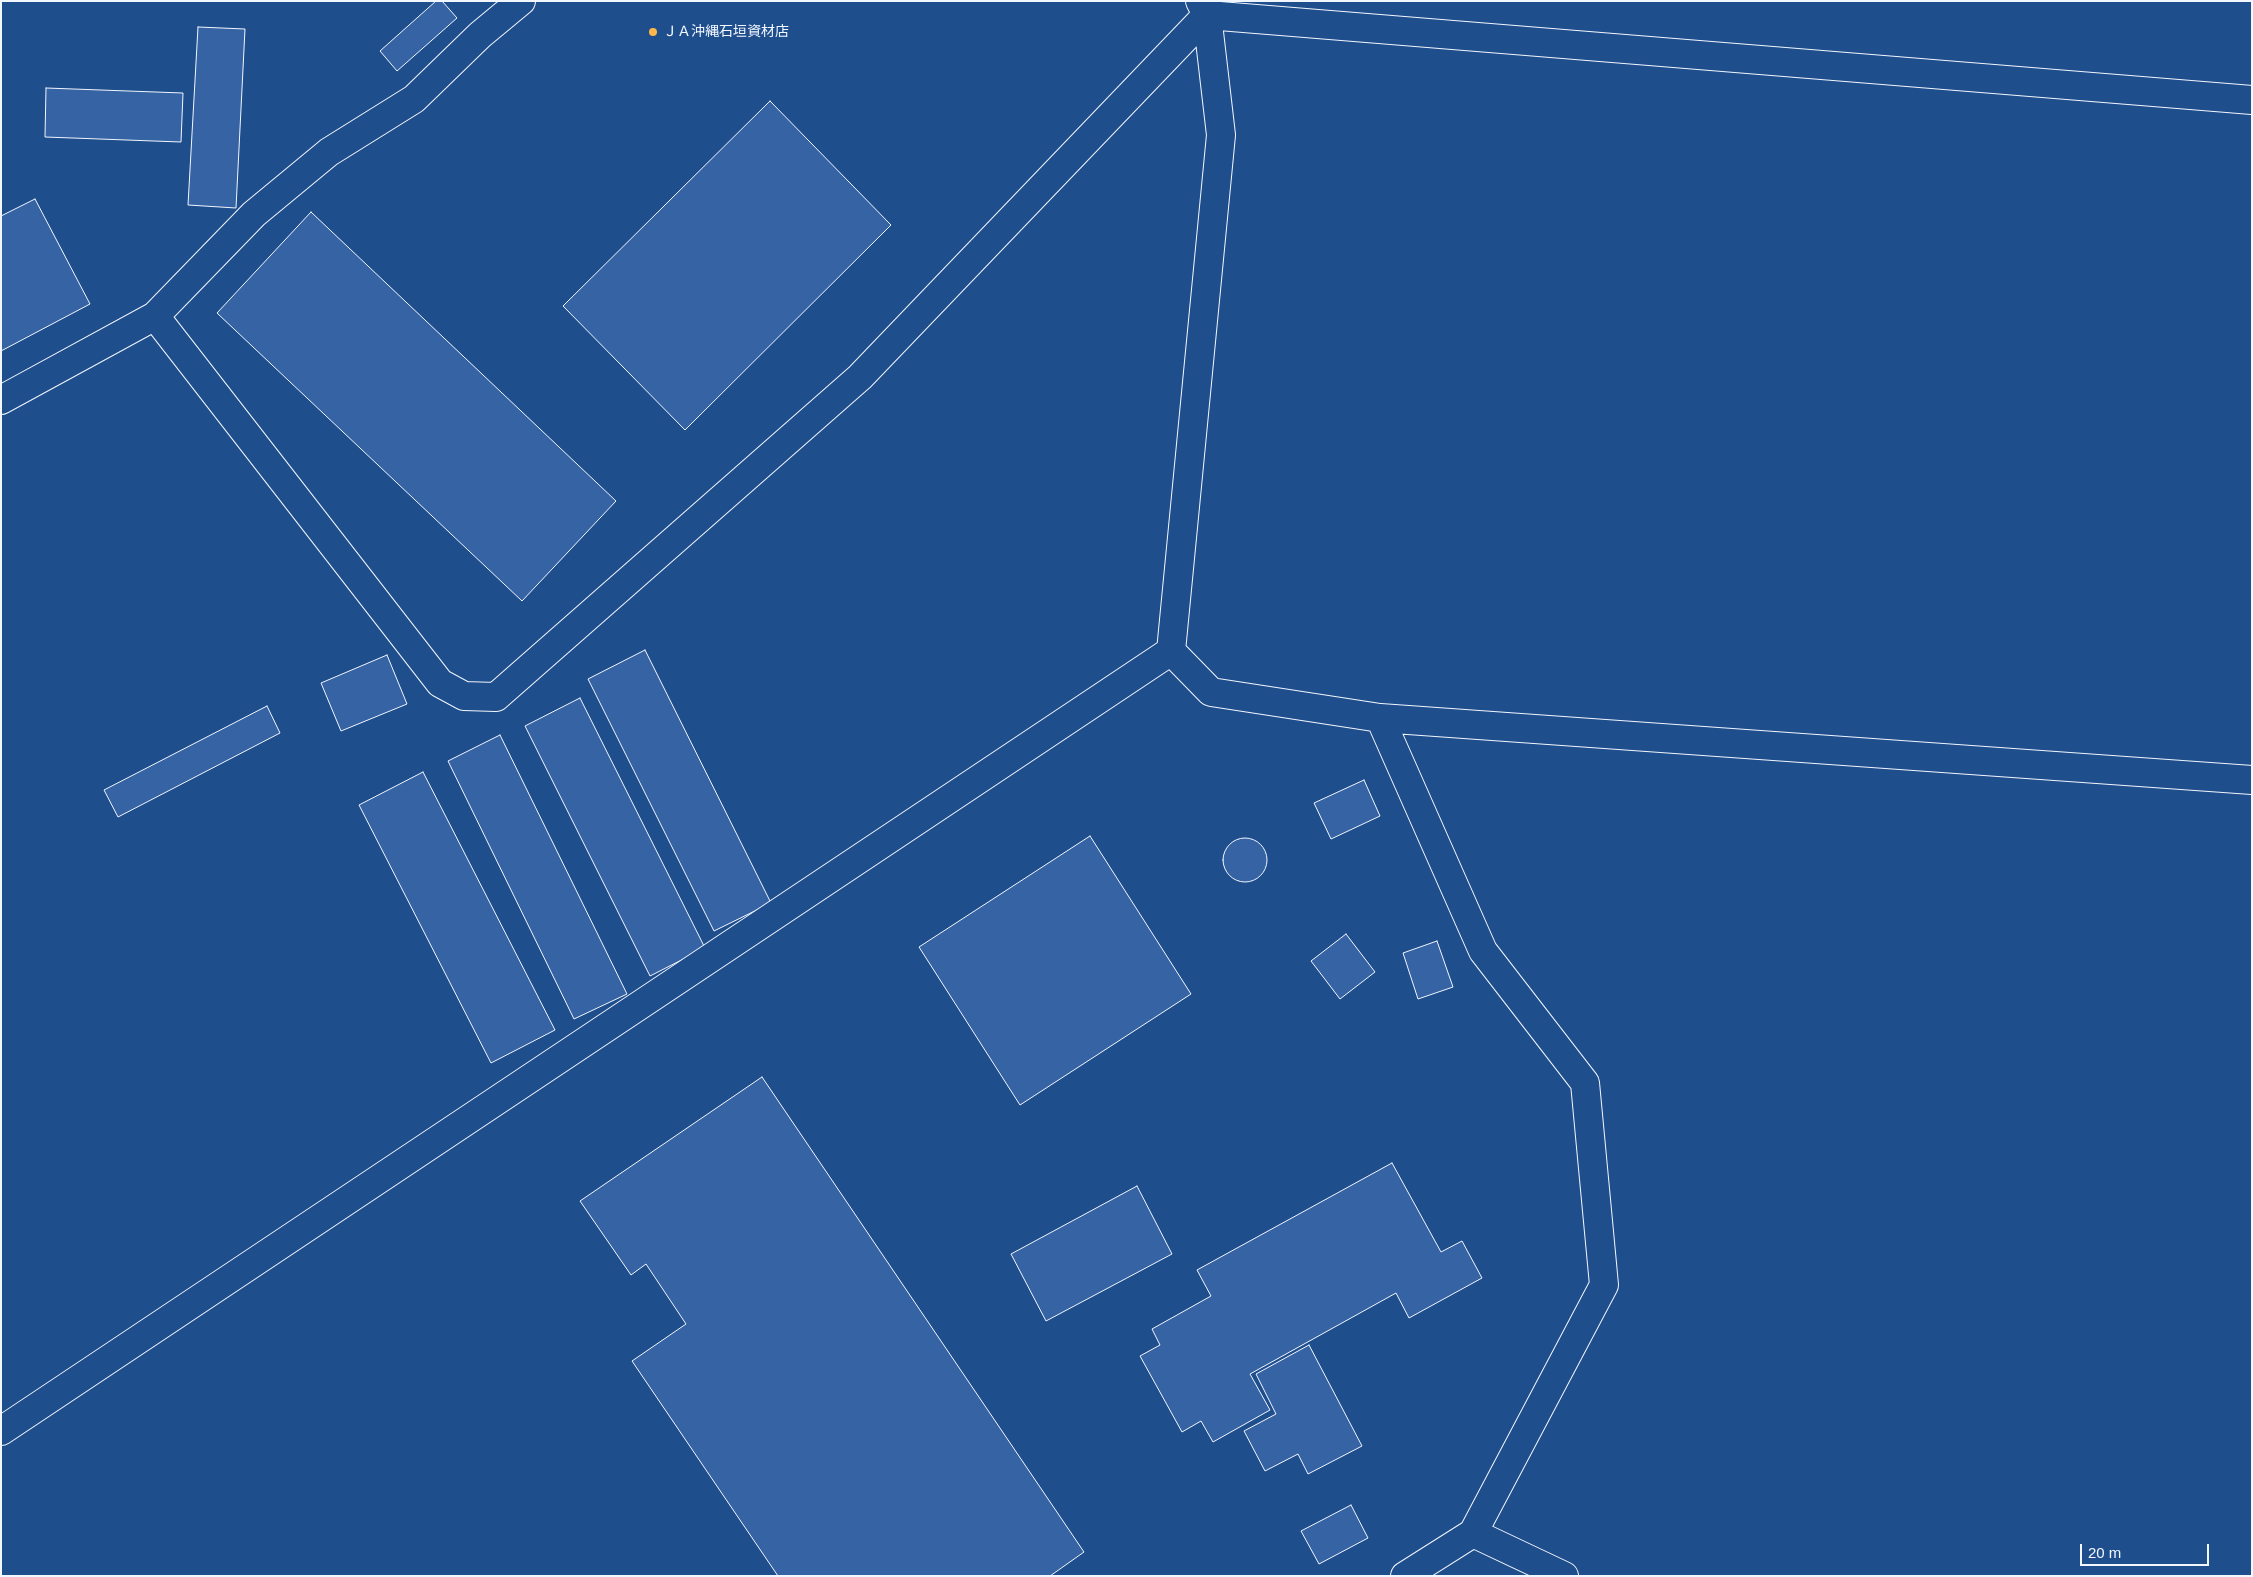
<!DOCTYPE html>
<html>
<head>
<meta charset="utf-8">
<style>
  body { margin:0 }
  #map { position:relative; width:2253px; height:1577px; overflow:hidden; background:#1f4e8c; font-family:Helvetica,sans-serif }
  canvas { display:block }
  .frame { position:absolute; inset:0; border:2px solid #f2f6ff; pointer-events:none }
  .scale { position:absolute; left:2080px; top:1544px; width:129px; height:22px; box-sizing:border-box; border:2px solid #f2f6ff; border-top:0; padding-left:6px; font-size:15px; line-height:18px; white-space:nowrap; color:#f2f6ff; -webkit-text-stroke:4px #1f4e8c; paint-order:stroke }
</style>
</head>
<body>
<div id="map">
<canvas width="2253" height="1577"></canvas>
<div class="frame"></div>
<div class="scale">20 m</div>
</div>
<script>
const context = document.querySelector('canvas').getContext('2d');
context.lineJoin = 'round';
function fill(path, color) { context.fillStyle = color; context.fill(path, 'evenodd'); }
const shape = rows => new Path2D(rows.map(r => 'M' + r).join(''));
function stroke(path, color, width, dash) { context.strokeStyle = color; context.lineWidth = width; context.lineCap = dash ? 'butt' : 'round'; context.setLineDash(dash || []); context.stroke(path); }
function drawText(font, color, halo, rows, align = 'center') {
  context.font = font + ' Helvetica,"Noto Sans JP",sans-serif'; context.lineWidth = 4; context.setLineDash([]); context.textBaseline = 'middle'; context.strokeStyle = halo; context.fillStyle = color; for (const [text, x, y, turn = 0] of rows) {
    context.save(); context.translate(x, y); context.rotate((+turn || 0) * Math.PI / 180); context.textAlign = isNaN(turn) ? turn : align; if (halo) context.strokeText(text, 0, 0); context.fillText(text, 0, 0); context.restore();
  }
}
const building = shape([
  [436,1,442,1,457,18,397,71,380,51,436,1],
  [198,27,245,29,236,208,188,205,198,27],
  [46,88,183,93,181,142,45,137,46,88],
  [770,101,891,225,685,430,563,306,770,101],
  [35,199,90,304,1,351,1,216,35,199],
  [311,212,616,501,522,601,217,313,311,212],
  [645,650,771,903,714,931,588,679,645,650],
  [387,655,407,704,341,731,321,683,387,655],
  [580,698,705,948,650,976,525,726,580,698],
  [267,706,280,733,118,817,104,790,267,706],
  [500,735,627,994,574,1019,448,761,500,735],
  [423,772,555,1030,491,1063,359,805,423,772],
  [1364,780,1380,816,1331,839,1314,803,1364,780],
  [1090,836,1191,994,1020,1105,919,947,1090,836],
  '1223 860a22 22 0 1 1 44 0a22 22 0 1 1-44 0Z',
  [1346,934,1375,972,1340,999,1311,961,1346,934],
  [1437,941,1453,987,1418,999,1403,953,1437,941],
  [762,1077,1084,1552,1050,1576,778,1576,632,1361,686,1324,646,1264,631,1275,580,1201,762,1077],
  [1392,1163,1441,1252,1462,1241,1482,1278,1409,1318,1396,1293,1250,1374,1270,1410,1213,1442,1201,1421,1182,1432,1140,1356,1160,1345,1152,1329,1211,1296,1197,1270,1392,1163],
  [1137,1186,1172,1254,1046,1321,1011,1254,1137,1186],
  [1309,1345,1362,1446,1308,1474,1298,1454,1265,1471,1244,1431,1276,1414,1256,1374,1309,1345],
  [1351,1505,1368,1538,1319,1564,1301,1531,1351,1505]
]);
fill(building, '#3563a3');
stroke(building, '#f2f6ff', 1);
const minor = shape([
  [1200,1,1207,15,1221,135,1171,651,1211,692,1380,718,2252,780],
  [1207,15,2252,100],
  [155,316,440,683,464,696,496,697,860,377,1207,15],
  [1,400,155,316,254,214,329,152,414,99,480,35,521,1],
  [1380,718,1483,951,1585,1083,1604,1285,1473,1533,1405,1576],
  [1,1431,1171,651],
  [1473,1533,1564,1576]
]);
stroke(minor, '#f2f6ff', 30);
stroke(minor, '#1f4e8c', 28);
for (const [x, y, r, color] of [
  [653,32,5,"#ffb74d"]
]) { const dot = new Path2D(); dot.arc(x, y, r, 0, 2 * Math.PI); context.fillStyle = color; context.fill(dot); stroke(dot, '#1f4e8c', 2); }
drawText('14px', '#f2f6ff', '#1f4e8c', [
  ["ＪＡ沖縄石垣資材店",663,32]
], 'left');
</script>
</body>
</html>
